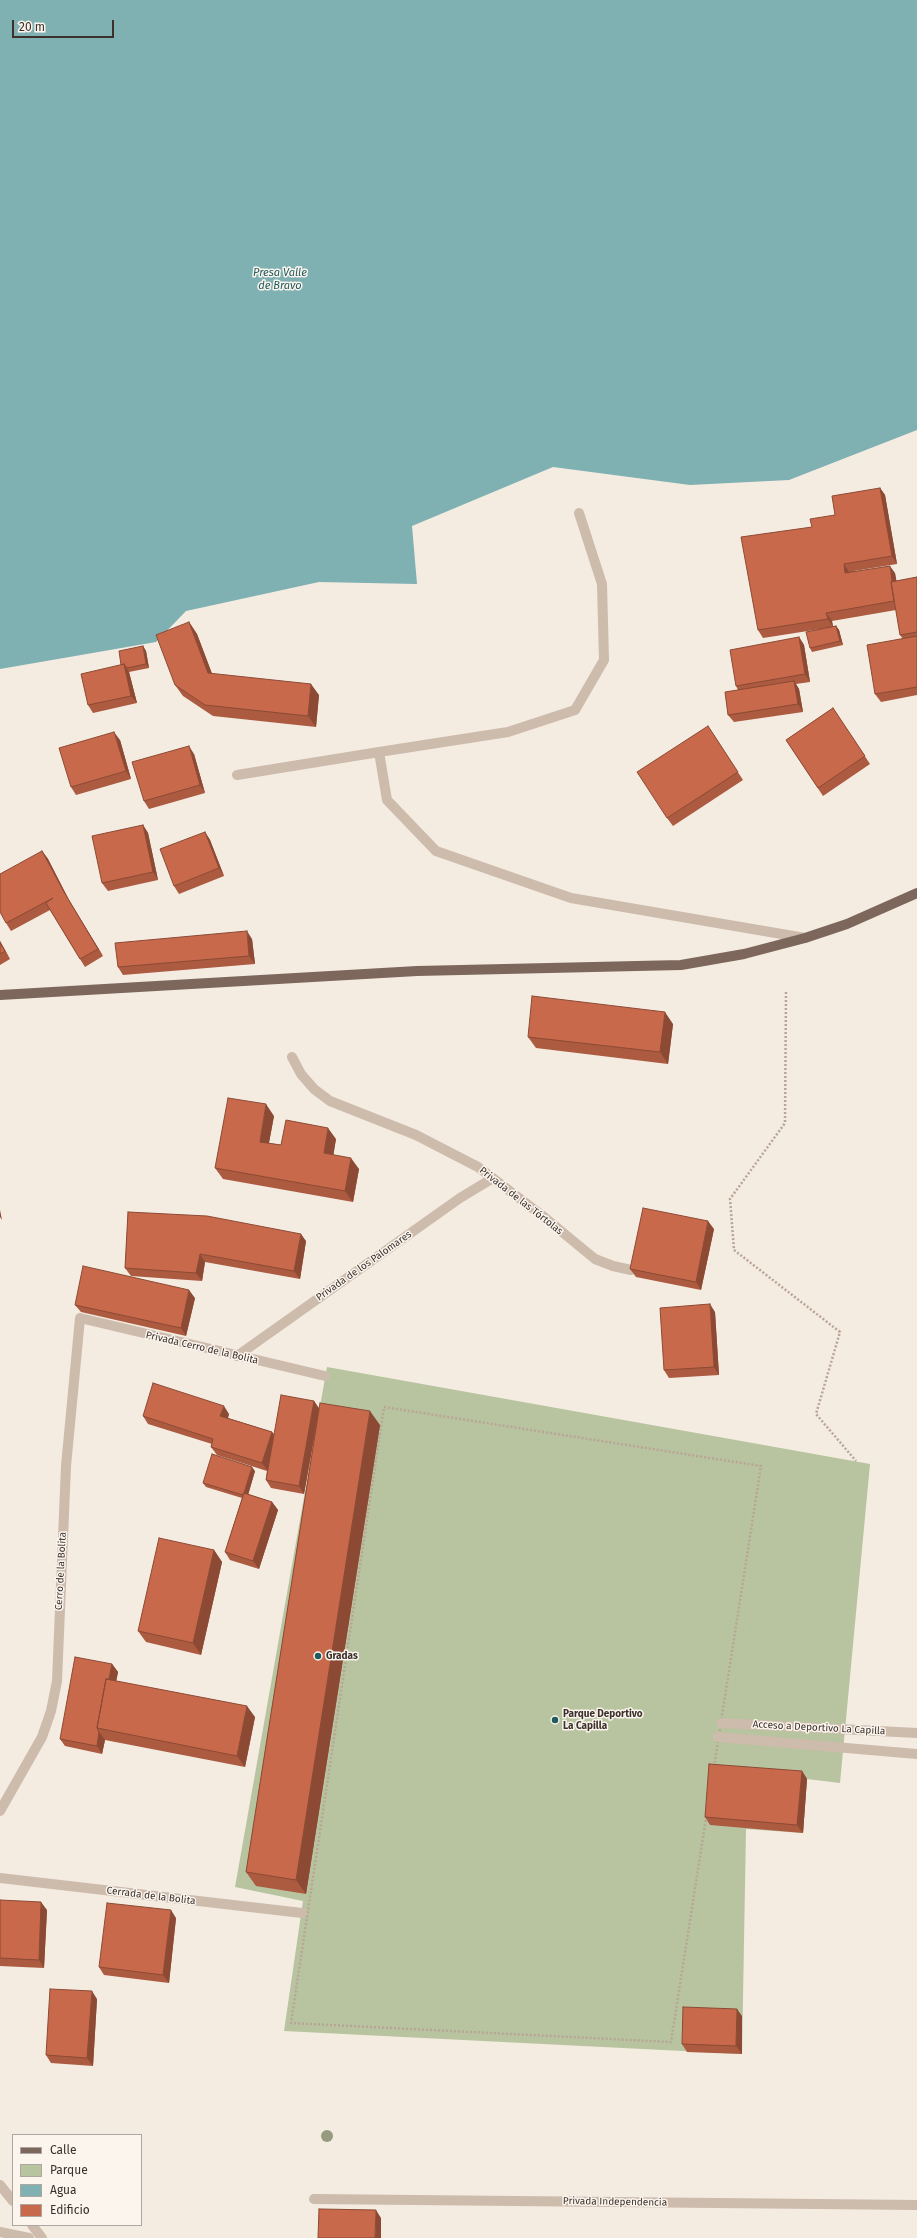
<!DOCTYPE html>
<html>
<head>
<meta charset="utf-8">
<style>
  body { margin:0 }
  #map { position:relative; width:917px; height:2238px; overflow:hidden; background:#f4ebe1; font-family:"Fira Sans",sans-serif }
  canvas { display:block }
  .legend { position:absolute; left:12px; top:2134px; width:130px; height:92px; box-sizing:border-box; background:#fbf5ee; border:1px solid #aea6a0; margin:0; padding:5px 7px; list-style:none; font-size:12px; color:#3b302b }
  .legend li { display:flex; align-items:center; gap:8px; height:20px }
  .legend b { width:20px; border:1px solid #aea6a0 }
  .scale { position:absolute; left:12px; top:20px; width:102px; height:18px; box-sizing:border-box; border:2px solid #3b302b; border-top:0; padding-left:5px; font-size:12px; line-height:14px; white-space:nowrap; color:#3b302b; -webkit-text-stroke:3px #fbf5ee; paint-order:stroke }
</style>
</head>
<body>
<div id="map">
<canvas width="917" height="2238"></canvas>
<ul class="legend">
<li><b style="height:5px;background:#7d675c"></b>Calle</li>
<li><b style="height:11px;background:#b8c4a0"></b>Parque</li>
<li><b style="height:11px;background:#7fb0b2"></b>Agua</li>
<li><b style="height:11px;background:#c8694b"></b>Edificio</li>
</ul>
<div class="scale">20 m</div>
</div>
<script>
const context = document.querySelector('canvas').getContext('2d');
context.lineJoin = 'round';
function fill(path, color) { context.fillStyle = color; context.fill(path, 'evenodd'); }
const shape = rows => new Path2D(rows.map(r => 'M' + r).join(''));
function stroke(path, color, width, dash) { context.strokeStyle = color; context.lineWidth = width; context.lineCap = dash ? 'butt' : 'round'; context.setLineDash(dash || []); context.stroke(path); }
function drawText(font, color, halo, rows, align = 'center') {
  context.font = font + ' "Fira Sans",sans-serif'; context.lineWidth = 3; context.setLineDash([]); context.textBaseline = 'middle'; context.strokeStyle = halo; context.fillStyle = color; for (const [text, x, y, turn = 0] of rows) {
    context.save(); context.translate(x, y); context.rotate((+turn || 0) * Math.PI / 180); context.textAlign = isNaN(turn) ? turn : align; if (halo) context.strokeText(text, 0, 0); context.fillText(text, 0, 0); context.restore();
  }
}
fill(shape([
  [327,1367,870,1464,840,1783,807,1779,803,1833,746,1829,742,2054,284,2031,303,1901,235,1887]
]), '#b8c4a0');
fill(shape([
  [0,0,917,0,917,430,789,480,690,485,553,467,412,526,417,584,319,582,186,611,156,642,0,669]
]), '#7fb0b2');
stroke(shape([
  [786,992,785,1123,730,1199,734,1250,840,1332,816,1414,856,1461],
  [384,1407,761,1466,671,2042,291,2023,384,1407]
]), '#b9a596', 2.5, [2, 2]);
stroke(shape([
  [379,752,508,732,575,710,604,660,602,584,579,513],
  [237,775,379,752,387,800,436,851,571,898,805,938],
  [292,1057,301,1074,314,1089,330,1101,416,1135,478,1167,544,1217,595,1259,613,1266,631,1270],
  [237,1356,460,1198,493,1178],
  [721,1723,917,1733],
  [718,1737,917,1754],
  [0,1811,42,1737,51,1711,57,1681,66,1466,80,1318,325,1376],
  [0,1878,302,1913],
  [0,2185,13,2201],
  [314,2199,917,2205],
  [32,2225,42,2238],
  [0,2232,29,2238]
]), '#cdbbac', 10);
stroke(shape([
  [0,995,417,971,681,965,744,954,805,938,847,924,917,893]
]), '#7d675c', 10);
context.fillStyle = '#969b7f';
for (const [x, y] of [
  [327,2136]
]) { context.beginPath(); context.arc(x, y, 6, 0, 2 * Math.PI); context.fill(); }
fill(shape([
  [880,488,885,495,897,564,854,571,895,573,896,581,917,577,917,695,881,702,875,694,903,639,900,635,896,610,832,621,833,626,836,626,839,630,843,645,812,652,810,648,827,628,763,638,758,630,812,527,835,515],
  [189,622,197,634,212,674,319,695,316,727,213,716,183,696,175,685],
  [799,637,804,645,810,682,796,684,799,689,803,712,734,722,728,715,738,690,736,686],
  [143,646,146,651,149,668,129,672,137,703,93,713,88,705,121,665],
  [833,708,870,764,823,796,786,740],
  [708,726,743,780,673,826,667,818],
  [120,740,131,779,76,795,71,787],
  [194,754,205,793,149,809,144,801],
  [143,825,148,833,158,880,108,891,102,883],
  [205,832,210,840,224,876,179,894,174,886],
  [42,851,48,859,69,900,103,956,85,967,80,959,50,910,11,931,6,923],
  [252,939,255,964,123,975,118,967],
  [0,941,10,959,0,965],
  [673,1024,668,1064,536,1048,528,1037],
  [274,1116,269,1143,281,1145,336,1139,333,1155,359,1169,353,1202,223,1179,215,1168],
  [128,1212,306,1241,300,1279,205,1262,202,1281,131,1276,125,1268],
  [714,1229,701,1290,636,1277,630,1269],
  [195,1298,186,1336,81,1312,75,1305],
  [715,1312,719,1375,669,1378,664,1370],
  [314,1401,319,1408,380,1425,306,1894,256,1886,246,1872,316,1429,304,1494,271,1488,266,1480,267,1471,217,1455,211,1447,212,1444,148,1424,143,1416,229,1414,228,1418,272,1432,274,1434],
  [255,1471,248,1494,272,1502,278,1510,259,1569,230,1560,225,1552,242,1498,206,1487,203,1483],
  [214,1550,222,1562,201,1655,146,1642,138,1631],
  [112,1664,118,1672,116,1681,255,1717,245,1767,105,1740,102,1754,65,1746,60,1739],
  [802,1771,807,1779,803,1833,710,1825,705,1817],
  [0,1900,47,1910,44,1968,0,1966],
  [176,1918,169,1983,104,1975,99,1967],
  [97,1999,93,2066,51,2063,46,2055],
  [742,2016,742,2054,687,2052,682,2044]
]), '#ac5a40');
fill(shape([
  [880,488,885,495,897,564,892,556],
  [844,564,849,572,845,573],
  [890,566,895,573,902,609,896,601],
  [826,613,832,621,833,627,828,619],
  [189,622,197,634,216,684,208,673],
  [836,626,839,630,843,645,840,641],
  [799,637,804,645,810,682,805,674],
  [143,646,146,651,149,668,146,664],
  [124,664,129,672,137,703,131,696],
  [794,681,799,689,803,712,798,704],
  [311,684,319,695,316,727,308,716],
  [114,732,120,740,131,779,126,771],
  [189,746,194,754,205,793,200,785],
  [143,825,148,833,158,880,153,872],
  [205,832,210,840,224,876,219,868],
  [42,851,48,859,69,900,103,956,98,949,64,892],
  [247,931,252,939,255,964,249,956],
  [0,941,10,959,0,943],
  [665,1012,673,1024,668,1064,660,1052],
  [266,1104,274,1116,267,1153,260,1142],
  [328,1128,336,1139,332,1164,324,1153],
  [351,1158,359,1169,353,1202,345,1191],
  [0,1210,2,1220,0,1217],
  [708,1221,714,1229,701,1290,696,1282],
  [301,1234,306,1241,300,1279,294,1271],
  [200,1254,205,1262,202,1281,196,1273],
  [189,1290,195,1298,186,1336,181,1328],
  [710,1304,715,1312,719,1375,714,1367],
  [314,1401,319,1409,304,1494,299,1486],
  [224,1406,229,1414,226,1424,220,1416],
  [370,1411,380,1425,306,1894,296,1880],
  [272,1432,277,1440,268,1471,262,1463],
  [252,1467,255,1471,247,1499,244,1495],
  [272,1502,278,1510,259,1569,253,1561],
  [214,1550,222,1562,201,1655,193,1643],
  [112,1664,118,1672,107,1730,100,1729],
  [247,1706,255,1717,245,1767,237,1756],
  [99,1732,105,1740,102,1754,97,1746],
  [802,1771,807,1779,803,1833,797,1825],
  [41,1902,47,1910,44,1968,39,1960],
  [171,1910,176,1918,169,1983,163,1975],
  [92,1991,97,1999,93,2066,87,2058],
  [737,2009,742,2016,742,2054,736,2046],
  [376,2210,381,2218,381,2238,375,2238]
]), '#8c4a34');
const building = shape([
  [880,488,892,556,844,564,845,573,890,566,892,582,891,582,894,601,826,613,828,619,758,630,741,537,812,527,810,519,835,515,832,496,880,488],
  [917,577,917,632,900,635,891,582,917,577],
  [189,622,208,673,311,684,308,716,205,705,175,685,156,635,189,622],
  [836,626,840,641,810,648,806,632,836,626],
  [917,636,917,687,875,694,867,645,917,636],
  [799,637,805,674,736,686,730,650,799,637],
  [143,646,146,664,127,668,124,664,121,665,119,651,143,646],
  [124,664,131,696,88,705,81,674,124,664],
  [794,681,798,704,728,715,725,692,794,681],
  [833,708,865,756,818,788,786,740,833,708],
  [708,726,738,772,667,818,637,772,708,726],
  [114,732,126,771,71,787,59,748,114,732],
  [189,746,200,785,144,801,132,762,189,746],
  [143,825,153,872,102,883,92,836,143,825],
  [205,832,219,868,174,886,160,849,205,832],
  [42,851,64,892,98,949,80,959,46,903,53,898,6,923,0,912,0,874,42,851],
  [247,931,249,956,118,967,115,943,247,931],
  [0,943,5,951,0,954,0,943],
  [532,996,665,1012,660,1052,528,1037,532,996],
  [228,1098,266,1104,260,1142,281,1145,286,1120,328,1128,324,1153,351,1158,345,1191,215,1168,228,1098],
  [643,1208,708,1221,696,1282,630,1269,643,1208],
  [128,1212,207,1216,301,1234,294,1271,200,1254,196,1273,125,1268,128,1212],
  [83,1266,189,1290,181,1328,75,1305,83,1266],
  [710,1304,714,1367,664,1370,660,1308,710,1304],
  [153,1383,224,1406,220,1416,272,1432,262,1463,211,1447,213,1439,143,1416,153,1383],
  [281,1395,314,1401,299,1486,266,1480,281,1395],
  [320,1403,370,1411,296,1880,246,1872,320,1403],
  [212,1454,252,1467,244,1493,243,1495,203,1483,212,1454],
  [244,1493,272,1502,253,1561,225,1552,244,1493],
  [159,1538,214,1550,193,1643,138,1631,159,1538],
  [75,1657,112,1664,109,1679,106,1679,97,1728,99,1732,97,1746,60,1739,75,1657],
  [106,1679,247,1706,237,1756,97,1728,106,1679],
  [709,1764,802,1771,797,1825,705,1817,709,1764],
  [0,1900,41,1902,39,1960,0,1958,0,1900],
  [107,1903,171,1910,163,1975,99,1967,107,1903],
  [50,1989,92,1991,87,2058,46,2055,50,1989],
  [683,2007,737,2009,736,2046,682,2044,683,2007],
  [319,2209,376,2210,375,2238,318,2238,319,2209]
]);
fill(building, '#c8694b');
stroke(building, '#8c4a34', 1);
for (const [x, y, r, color] of [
  [318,1656,4,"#1f5a5e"],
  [555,1720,4,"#1f5a5e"]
]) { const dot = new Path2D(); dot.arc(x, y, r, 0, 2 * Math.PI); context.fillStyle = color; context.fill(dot); stroke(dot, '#fbf5ee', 1.5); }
drawText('10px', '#3b302b', '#fbf5ee', [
  ["Privada de las Tórtolas",521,1201,38],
  ["Privada de los Palomares",364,1266,-35],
  ["Privada Cerro de la Bolita",202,1348,13],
  ["Cerro de la Bolita",61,1571,-87],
  ["Acceso a Deportivo La Capilla",819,1728,3],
  ["Cerrada de la Bolita",151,1896,7],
  ["Privada Independencia",615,2202,1]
]);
drawText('bold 10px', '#3b302b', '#fbf5ee', [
  ["Gradas",326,1656],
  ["Parque Deportivo",563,1714],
  ["La Capilla",563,1726]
], 'left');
drawText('italic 11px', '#1f5a5e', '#fbf5ee', [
  ["Presa Valle",280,273],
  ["de Bravo",280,286]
]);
</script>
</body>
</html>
